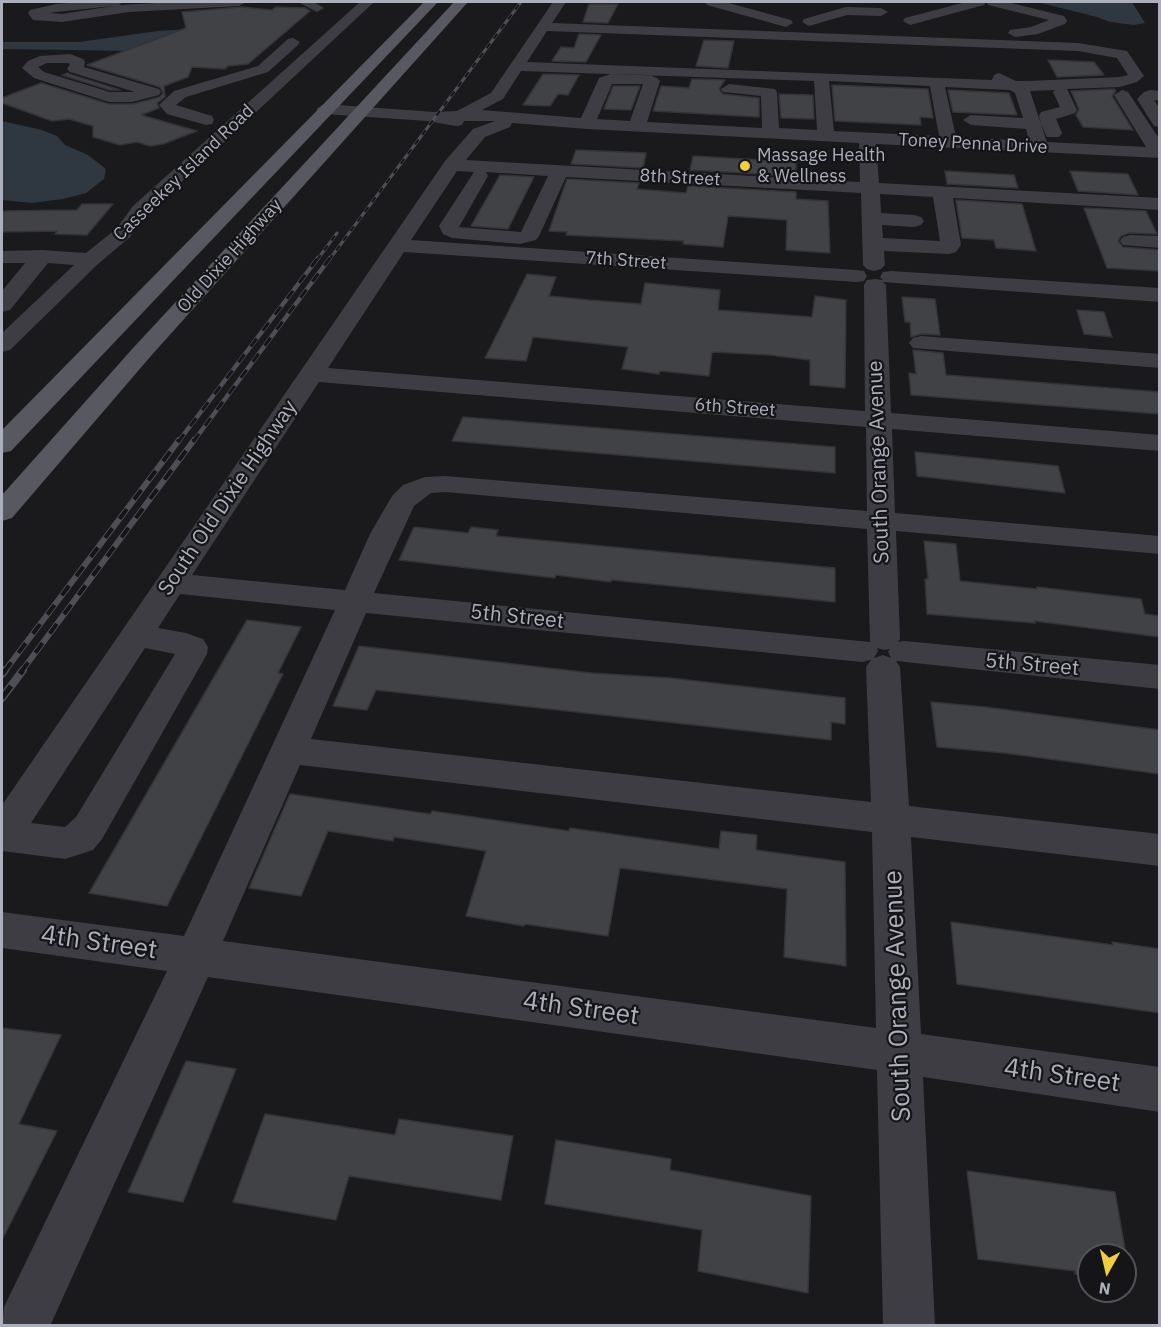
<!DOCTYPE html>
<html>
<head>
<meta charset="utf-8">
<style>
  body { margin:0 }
  #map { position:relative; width:1161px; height:1327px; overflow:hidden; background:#1a1a1c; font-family:"IBM Plex Sans",sans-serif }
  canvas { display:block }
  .frame { position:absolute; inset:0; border:3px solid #acafbc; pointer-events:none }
  .north { position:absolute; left:1077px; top:1243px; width:60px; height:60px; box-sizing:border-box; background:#151517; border:2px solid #515359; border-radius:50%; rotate:188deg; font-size:16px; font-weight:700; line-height:24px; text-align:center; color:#acafbc }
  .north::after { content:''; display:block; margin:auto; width:21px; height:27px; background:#f3ce3b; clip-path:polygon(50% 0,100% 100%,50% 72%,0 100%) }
</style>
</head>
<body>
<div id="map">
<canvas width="1161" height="1327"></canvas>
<div class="frame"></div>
<div class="north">N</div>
</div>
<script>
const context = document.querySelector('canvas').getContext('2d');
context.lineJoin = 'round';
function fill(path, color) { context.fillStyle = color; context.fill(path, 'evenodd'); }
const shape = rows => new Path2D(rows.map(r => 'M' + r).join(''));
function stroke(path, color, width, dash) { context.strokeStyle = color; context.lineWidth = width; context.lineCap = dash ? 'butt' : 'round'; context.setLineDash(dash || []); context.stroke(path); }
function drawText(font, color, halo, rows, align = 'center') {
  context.font = font + ' "IBM Plex Sans",sans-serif'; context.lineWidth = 4.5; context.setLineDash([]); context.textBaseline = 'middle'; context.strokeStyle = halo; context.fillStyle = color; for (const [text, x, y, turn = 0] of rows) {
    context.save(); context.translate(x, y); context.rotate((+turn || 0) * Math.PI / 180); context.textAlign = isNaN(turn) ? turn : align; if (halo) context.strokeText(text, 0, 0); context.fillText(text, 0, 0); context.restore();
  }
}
fill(shape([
  [1037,2,1132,2,1145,23,1134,25,1110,22,1097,17],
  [193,29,134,51,2,49,2,42,79,42,158,31],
  [2,121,42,130,57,136,65,145,88,155,106,169,104,179,86,193,63,199,32,203,2,200]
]), '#2f3741');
const building = shape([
  [589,4,618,4,608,23,583,22,589,4],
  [241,7,272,10,276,7,305,8,310,11,248,64,228,66,225,69,192,67,188,77,164,86,165,97,157,103,159,108,141,115,197,131,163,144,150,146,137,142,120,145,93,137,93,126,69,119,52,121,2,103,2,98,41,83,109,104,133,104,160,97,163,93,160,87,87,65,186,28,182,12,241,7],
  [579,34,601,35,586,62,552,61,561,47,574,48,579,34],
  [704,40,734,41,728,68,696,66,704,40],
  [1048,60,1094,62,1104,75,1057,77,1048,60],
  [68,73,69,74,120,90,110,90,62,75,68,73],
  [543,74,579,75,568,95,558,94,550,106,523,105,543,74],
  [692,79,725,80,719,89,723,94,759,98,759,117,653,111,661,86,689,88,692,79],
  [832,85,928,89,933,118,920,117,921,125,835,121,832,85],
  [613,86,640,86,631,110,604,109,613,86],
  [1114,89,1116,91,1112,96,1133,130,1083,127,1076,115,1079,109,1071,91,1114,89],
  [948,90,1009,93,1017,115,953,112,948,90],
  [779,94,813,95,814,119,781,118,779,94],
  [576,150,600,151,646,153,643,168,571,164,576,150],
  [693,156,796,162,796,176,690,170,693,156],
  [945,171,1014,175,1018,188,947,184,945,171],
  [1070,171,1128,174,1138,195,1078,191,1070,171],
  [500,175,534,177,508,229,471,226,500,175],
  [567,179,639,183,637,189,686,193,688,186,796,192,796,199,828,201,830,253,786,250,787,220,728,216,723,247,683,244,684,241,566,235,567,232,549,231,567,179],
  [956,200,1022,204,1036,251,996,248,994,240,962,238,956,200],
  [82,204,113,204,87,235,55,234,57,231,2,232,2,211,77,210,82,204],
  [1084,208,1146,211,1157,234,1129,233,1121,236,1118,241,1123,247,1160,250,1160,271,1107,268,1084,208],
  [527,274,556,277,549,296,589,300,641,304,645,283,720,290,718,310,812,317,815,296,846,300,845,388,810,385,810,360,770,355,712,352,709,376,660,371,659,374,622,369,628,347,533,337,526,361,485,358,527,274],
  [902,297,935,299,940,335,921,334,911,337,910,322,905,322,902,297],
  [1077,310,1104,312,1112,337,1084,334,1077,310],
  [913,350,943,353,946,375,1160,392,1160,414,911,395,909,373,916,374,913,350],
  [463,417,835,447,835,473,452,441,463,417],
  [915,452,1058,466,1065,493,917,476,915,452],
  [414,527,468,533,471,527,498,530,496,536,835,568,835,602,611,580,611,582,556,575,555,578,399,560,414,527],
  [924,541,956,544,960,581,1037,589,1037,587,1141,599,1145,614,1160,616,1160,637,1035,621,1035,623,927,614,925,579,928,579,924,541],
  [247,620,301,627,278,673,283,674,167,906,89,893,247,620],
  [359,646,591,673,670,678,845,698,845,724,831,722,831,740,376,690,367,710,333,706,359,646],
  [931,702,985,707,1160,730,1160,774,1005,753,937,747,931,702],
  [290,794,430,814,432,811,569,831,570,828,719,849,721,831,757,835,756,850,845,862,846,966,784,957,787,889,620,868,608,936,525,924,524,926,466,916,486,851,394,837,393,841,328,831,301,896,249,888,290,794],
  [951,922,1113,945,1112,942,1160,949,1160,1013,957,984,951,922],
  [2,1028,61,1035,19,1124,57,1131,2,1240,2,1028],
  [186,1061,236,1069,183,1202,128,1192,186,1061],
  [265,1114,395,1135,399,1119,513,1136,501,1200,349,1176,336,1220,233,1202,265,1114],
  [556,1140,671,1159,670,1170,811,1196,808,1293,698,1271,702,1230,545,1204,556,1140],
  [967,1171,1115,1192,1131,1283,1125,1282,1125,1255,1089,1255,1089,1276,1075,1274,1075,1271,978,1259,967,1171]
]);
fill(building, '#414246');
stroke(building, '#343438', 1.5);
fill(shape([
  [82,2,123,2,119,5,175,2,246,2,239,6,129,12,62,22,33,20,28,13,30,10,56,4,82,2],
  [113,6,62,14,50,13,56,12,113,6],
  [298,2,314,2,324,8,317,12,298,2],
  [360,2,374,2,147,214,130,237,98,264,10,350,2,352,2,333,74,265,48,263,10,310,2,312,2,291,25,263,2,263,2,251,42,250,86,253,116,229,133,206,360,2],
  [553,2,566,2,552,23,1078,43,1127,51,1144,76,1137,82,1120,87,1067,89,1077,110,1075,113,1056,119,1062,133,1059,137,1047,137,1041,124,1047,142,1146,147,1114,95,1122,90,1128,92,1160,140,1160,158,876,144,879,183,1160,198,1160,210,953,198,961,245,956,252,949,254,884,251,885,265,881,269,874,271,867,269,863,265,861,193,566,177,539,236,536,240,520,244,452,238,443,234,439,226,474,172,457,171,411,240,856,270,864,271,867,276,864,281,856,282,404,252,328,368,865,411,864,285,867,280,875,279,883,280,880,277,883,272,891,271,1160,288,1160,302,883,282,886,285,891,413,1160,435,1160,451,892,429,895,513,1160,536,1160,554,896,531,900,639,898,642,904,641,1160,665,1160,689,896,661,900,667,909,806,1160,834,1160,866,911,837,921,1034,1160,1067,1160,1112,923,1077,935,1326,883,1326,877,1070,208,977,50,1326,2,1326,4,1307,167,971,2,948,2,912,184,936,335,610,180,594,158,628,186,633,203,639,208,647,207,654,102,839,93,850,65,859,2,851,2,805,445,161,473,129,495,121,464,121,462,125,456,126,427,121,324,114,316,109,324,104,434,112,457,111,491,93,553,2],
  [547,31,1078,51,1117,58,1128,75,1120,77,1028,81,1016,81,999,73,994,75,992,80,527,62,547,31],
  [521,71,814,81,817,130,779,128,777,92,775,89,729,84,721,89,723,92,761,96,762,128,647,122,660,81,657,78,649,75,611,74,599,78,581,118,482,110,503,99,521,71],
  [829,81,930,86,939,136,834,131,829,81],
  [612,84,643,84,630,121,597,119,612,84],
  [945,87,1010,90,1015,93,1023,118,971,115,963,120,971,125,1026,129,1029,141,956,137,945,87],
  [1055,90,1053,92,1060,107,1041,112,1039,116,1041,124,1030,91,1055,90],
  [512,123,587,129,859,143,860,182,466,160,485,137,510,127,512,123],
  [486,172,548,176,521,232,459,227,488,176,486,172],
  [880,194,933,197,940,241,883,238,882,225,914,227,921,225,924,221,921,217,914,215,881,213,880,194],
  [319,382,866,427,867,511,445,476,425,477,403,485,392,496,370,534,345,590,192,575,319,382],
  [445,492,867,529,870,642,374,593,414,506,431,493,445,492],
  [366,613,862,662,871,660,866,667,871,802,311,739,366,613],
  [145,648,175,654,76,817,65,827,31,823,145,648],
  [877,648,884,650,890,649,888,652,891,658,883,655,874,658,878,651,877,648],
  [300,765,872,832,876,1028,223,941,300,765],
  [705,2,725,2,791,20,793,23,786,27,707,5,705,2],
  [966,2,986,2,984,5,910,25,903,21,905,18,966,2],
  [987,2,1007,2,1064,16,1067,21,1065,24,1038,34,1015,37,1008,33,1010,30,1031,27,1049,20,988,5,987,2],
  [846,7,881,8,888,12,881,16,847,15,809,26,802,22,804,19,846,7],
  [293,38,300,42,298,45,268,72,186,97,176,105,212,116,214,120,212,124,206,125,167,114,159,105,174,91,258,66,288,39,293,38],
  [70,54,83,59,85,62,84,67,159,89,161,92,159,95,132,102,109,102,34,78,22,68,28,61,40,56,70,54],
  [47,63,68,63,70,64,67,69,70,72,135,92,110,92,44,72,38,67,47,63],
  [1150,90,1160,91,1160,101,1154,100,1160,109,1160,127,1154,126,1137,99,1144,92,1150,90],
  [1130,235,1160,236,1160,248,1123,245,1120,241,1123,237,1130,235],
  [921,336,1160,354,1160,368,913,348,909,343,913,338,921,336]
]), '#3d3d43');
fill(shape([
  [424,2,438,2,11,451,2,453,2,430,424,2],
  [454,2,468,2,150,357,12,518,2,521,2,495,134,347,454,2]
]), '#575860');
const railFar3 = shape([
  [317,260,337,233],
  [329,260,521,2]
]);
const railFar2 = shape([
  [178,442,318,258],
  [193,442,330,258]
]);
const railFar1 = shape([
  [4,672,179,440],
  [21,672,194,440]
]);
const rail = shape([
  [2,674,5,670],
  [2,698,23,670]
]);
stroke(railFar3, '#4e4f56', 3);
stroke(railFar2, '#4e4f56', 4.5);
stroke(railFar1, '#4e4f56', 6);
stroke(rail, '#4e4f56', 8);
stroke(railFar3, '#151517', 2, [6]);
stroke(railFar2, '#151517', 3, [10]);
stroke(railFar1, '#151517', 4, [12]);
stroke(rail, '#151517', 5, [15]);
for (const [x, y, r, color] of [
  [745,166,6,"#f3ce3b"]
]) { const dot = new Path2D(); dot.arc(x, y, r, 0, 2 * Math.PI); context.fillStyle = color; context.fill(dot); stroke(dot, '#151517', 2); }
drawText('18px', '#acafbc', '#151517', [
  ["Toney Penna Drive",973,144,3],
  ["Casseekey Island Road",184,173,-44],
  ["8th Street",680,178,3],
  ["Old Dixie Highway",230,256,-48],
  ["7th Street",626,261,4],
  ["6th Street",735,408,4]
]);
drawText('18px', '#acafbc', '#151517', [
  ["Massage Health",757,156],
  ["& Wellness",757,177]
], 'left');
drawText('21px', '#acafbc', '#151517', [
  ["South Orange Avenue",879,462,-92],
  ["South Old Dixie Highway",228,498,-56],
  ["5th Street",517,617,6],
  ["5th Street",1032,665,5]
]);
drawText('26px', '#acafbc', '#151517', [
  ["4th Street",99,943,8],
  ["South Orange Avenue",898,996,-92],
  ["4th Street",581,1009,8],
  ["4th Street",1062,1076,8]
]);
</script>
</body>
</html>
